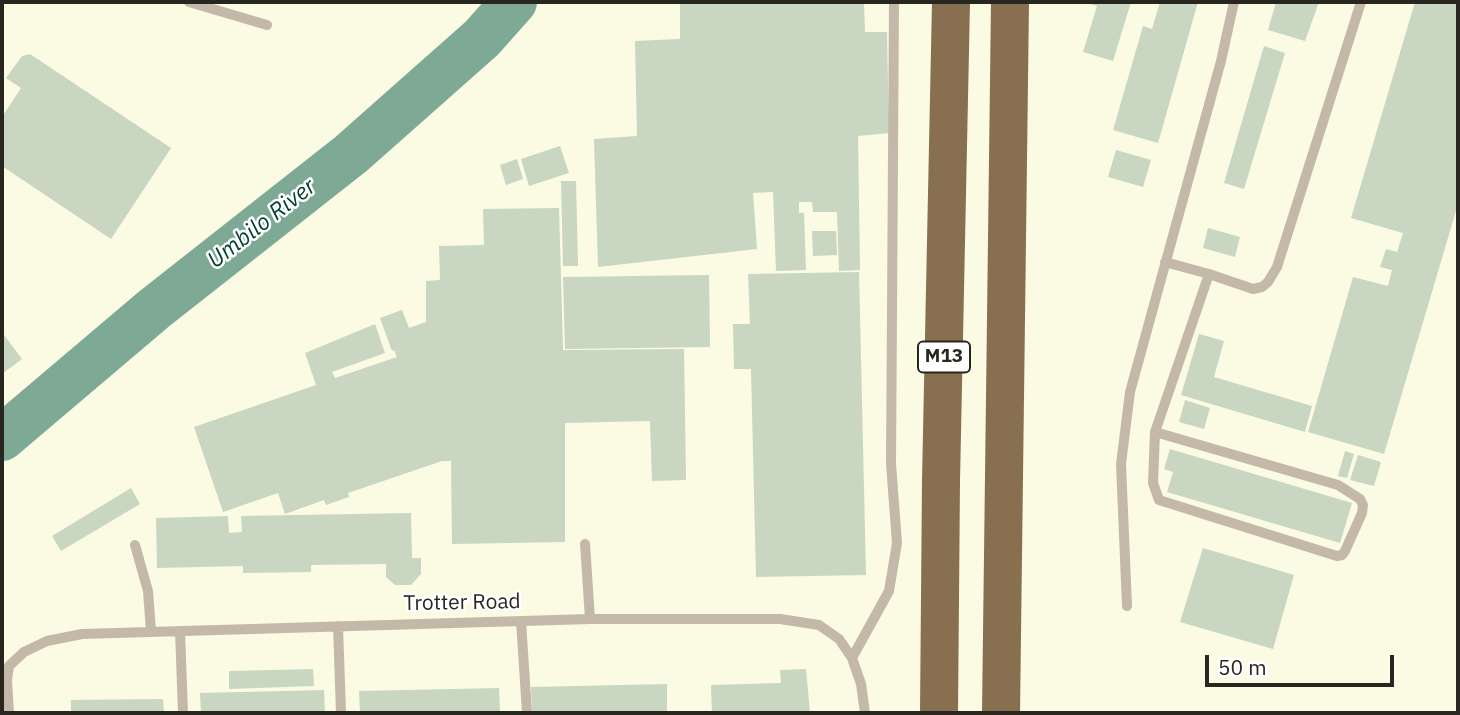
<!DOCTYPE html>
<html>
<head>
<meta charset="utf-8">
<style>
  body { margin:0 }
  #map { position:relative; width:1460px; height:715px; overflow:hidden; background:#fbfae2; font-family:"IBM Plex Sans",sans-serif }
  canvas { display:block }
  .frame { position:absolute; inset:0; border:4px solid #28271f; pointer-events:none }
  .scale { position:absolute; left:1205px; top:655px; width:189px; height:32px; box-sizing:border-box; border:4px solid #28271f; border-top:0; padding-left:9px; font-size:21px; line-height:24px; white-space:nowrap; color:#28271f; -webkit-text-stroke:5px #fff; paint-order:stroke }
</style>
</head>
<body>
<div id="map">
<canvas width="1460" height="715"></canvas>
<div class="frame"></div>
<div class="scale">50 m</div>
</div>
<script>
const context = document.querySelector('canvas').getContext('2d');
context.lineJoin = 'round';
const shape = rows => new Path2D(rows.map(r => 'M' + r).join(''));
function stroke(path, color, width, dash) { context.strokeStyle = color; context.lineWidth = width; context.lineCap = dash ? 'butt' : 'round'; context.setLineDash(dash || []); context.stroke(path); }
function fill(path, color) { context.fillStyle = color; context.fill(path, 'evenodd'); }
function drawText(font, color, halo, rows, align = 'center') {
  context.font = font + ' "IBM Plex Sans",sans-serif'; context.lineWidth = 5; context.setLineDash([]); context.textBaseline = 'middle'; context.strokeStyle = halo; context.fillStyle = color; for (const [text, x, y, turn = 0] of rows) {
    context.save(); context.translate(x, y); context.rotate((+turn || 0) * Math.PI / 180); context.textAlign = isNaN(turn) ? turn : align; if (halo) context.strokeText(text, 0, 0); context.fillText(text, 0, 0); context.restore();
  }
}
stroke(shape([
  [2,438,154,309,351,154,482,38,514,2]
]), '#7da995', 46);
fill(shape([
  [680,2,864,2,865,32,887,32,889,133,858,136,860,270,839,271,837,212,813,212,812,202,799,202,799,213,804,213,806,270,776,271,773,192,753,193,757,249,598,267,594,139,637,136,635,41,680,39],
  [1084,2,1131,2,1113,61,1083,52,1097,6],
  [1160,2,1198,2,1158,143,1113,130,1143,26,1152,29],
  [1276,2,1319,2,1305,41,1268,30],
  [1415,2,1458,2,1458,204,1384,454,1308,432,1353,277,1388,286,1392,270,1380,267,1386,249,1397,252,1403,233,1351,218],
  [1264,46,1285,53,1244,189,1224,183],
  [30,54,171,148,111,239,2,166,2,117,21,88,6,78,22,56],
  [560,146,569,173,529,186,521,159],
  [1116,150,1151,160,1143,187,1108,177],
  [517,159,523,179,506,185,500,165],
  [561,181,576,181,578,266,563,266],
  [559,208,563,350,684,349,686,480,652,481,650,421,565,423,565,542,452,544,451,461,442,461,348,493,349,497,326,505,324,500,285,514,278,493,223,512,194,427,316,385,305,353,375,324,385,353,332,372,335,378,397,357,394,350,392,351,380,318,402,310,409,328,426,322,426,281,440,280,439,246,484,245,483,209],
  [1208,228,1240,237,1235,257,1203,248],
  [812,231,836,231,837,255,813,256],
  [859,272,866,575,756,577,751,369,734,369,733,324,750,324,748,274],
  [709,275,710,347,565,349,563,277],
  [1199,334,1224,341,1214,377,1312,406,1305,432,1181,395],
  [4,335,22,359,2,374,2,337],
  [1185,400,1210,408,1204,429,1179,422],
  [1170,449,1352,503,1340,543,1167,492,1173,472,1164,469],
  [1345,451,1354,454,1347,478,1338,476],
  [1358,455,1381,462,1374,486,1350,480],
  [131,488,140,504,61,551,52,536],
  [411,513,412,558,421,558,421,574,411,585,395,585,386,577,386,564,311,565,311,572,243,573,243,566,157,568,156,518,228,516,229,533,242,532,241,516],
  [1203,548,1294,575,1273,649,1180,622],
  [313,669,314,686,229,689,229,671],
  [806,669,810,713,712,713,711,685,781,683,780,670],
  [667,684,667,713,532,713,531,687],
  [499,688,500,713,360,713,359,691],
  [324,690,325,713,201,713,200,693],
  [163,699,164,713,71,713,71,700]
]), '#c8d6c2');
stroke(shape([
  [189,2,267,25],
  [1209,274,1253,289,1262,287,1268,282,1277,267,1361,2],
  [1155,432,1338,485,1360,499,1363,505,1362,513,1345,551,1342,555,1337,556,1159,500,1153,483,1155,432,1209,274,1165,262],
  [585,544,590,619],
  [135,545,148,591,151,631],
  [1127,606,1121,464,1130,392,1221,61,1234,2],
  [521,621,527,713],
  [338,626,341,713],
  [180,631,183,713],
  [852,658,889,591,897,543,891,464,894,2],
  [9,713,7,680,9,666,24,652,47,641,82,634,590,619,780,619,819,625,839,639,852,658,861,684,865,713]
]), '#c4b9a9', 10);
stroke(shape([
  [939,713,941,481,951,2],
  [1001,713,1010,2]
]), '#876f4f', 38);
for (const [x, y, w] of [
  [944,357,52]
]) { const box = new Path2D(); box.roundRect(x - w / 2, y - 15.5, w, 31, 5); context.fillStyle = '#fff'; context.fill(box); stroke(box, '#28271f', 2); }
drawText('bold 19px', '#28271f', null, [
  ["M13",944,357]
]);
drawText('21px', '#28271f', '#fff', [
  ["Trotter Road",462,603,-1]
]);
drawText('italic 23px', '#03422e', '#fff', [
  ["Umbilo River",262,224,-38]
]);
</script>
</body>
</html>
